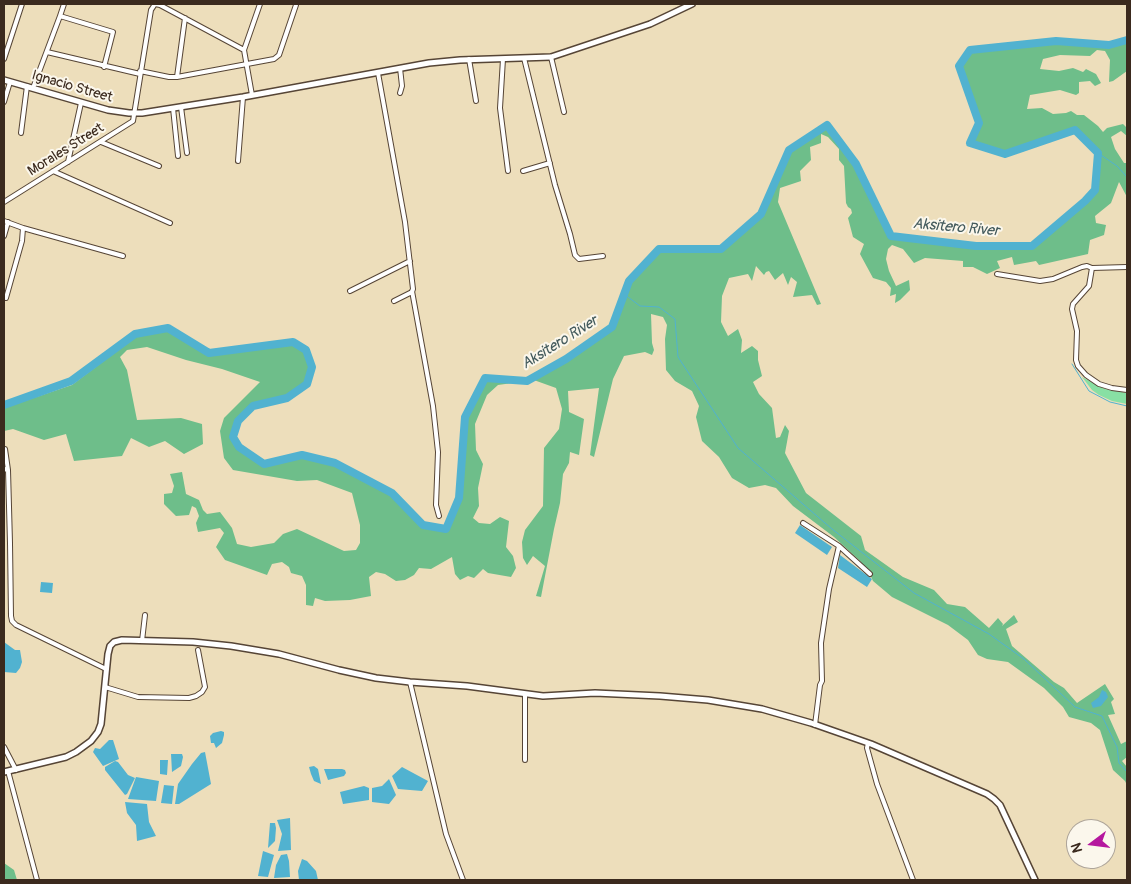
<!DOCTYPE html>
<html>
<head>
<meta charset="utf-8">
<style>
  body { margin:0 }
  #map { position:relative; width:1131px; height:884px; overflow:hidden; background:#eddebb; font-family:Pangolin,sans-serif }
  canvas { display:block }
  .frame { position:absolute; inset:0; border:5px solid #3b2a1e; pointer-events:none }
  .north { position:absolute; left:1066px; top:819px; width:50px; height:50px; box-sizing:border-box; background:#fbf7ec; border:1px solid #aea59a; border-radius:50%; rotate:255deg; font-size:14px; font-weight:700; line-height:20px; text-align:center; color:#3b2a1e }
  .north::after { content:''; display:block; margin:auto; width:18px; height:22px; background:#b5179e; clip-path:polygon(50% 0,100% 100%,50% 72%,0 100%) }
</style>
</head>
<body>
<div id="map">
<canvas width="1131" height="884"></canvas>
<div class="frame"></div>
<div class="north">N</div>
</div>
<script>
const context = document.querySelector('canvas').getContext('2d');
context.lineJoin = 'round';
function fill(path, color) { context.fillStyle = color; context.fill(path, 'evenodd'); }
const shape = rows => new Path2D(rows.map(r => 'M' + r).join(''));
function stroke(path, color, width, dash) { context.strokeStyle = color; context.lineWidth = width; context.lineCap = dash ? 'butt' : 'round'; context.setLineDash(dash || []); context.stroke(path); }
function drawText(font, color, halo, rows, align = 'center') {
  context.font = font + ' Pangolin,sans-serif'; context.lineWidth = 4; context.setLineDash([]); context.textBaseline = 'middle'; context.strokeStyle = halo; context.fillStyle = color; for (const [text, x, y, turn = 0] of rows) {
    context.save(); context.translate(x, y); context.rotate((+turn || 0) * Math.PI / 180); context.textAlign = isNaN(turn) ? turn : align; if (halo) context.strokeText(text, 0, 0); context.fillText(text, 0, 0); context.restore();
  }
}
fill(shape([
  [1082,377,1105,389,1127,393,1127,404,1112,401,1099,395,1092,390]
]), '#88e0a4');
fill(shape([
  [1127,40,1127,71,1113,81,1109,82,1110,60,1105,51,1097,50,1090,56,1060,55,1043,59,1040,69,1059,71,1073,68,1083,72,1086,69,1096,74,1101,83,1095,86,1090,81,1079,82,1079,93,1076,95,1060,90,1030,95,1027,109,1042,108,1053,114,1066,113,1071,111,1077,115,1084,115,1098,126,1103,132,1107,128,1123,124,1127,128,1127,136,1121,131,1111,137,1115,149,1124,163,1127,163,1127,197,1119,182,1111,203,1095,216,1096,223,1106,225,1104,235,1090,240,1088,254,1039,265,1036,261,1014,265,1012,257,997,261,1000,268,987,274,973,267,963,267,963,261,925,258,914,263,903,249,892,245,888,249,886,259,889,271,896,286,909,280,910,290,900,300,895,303,896,294,890,296,891,288,886,282,873,278,860,254,864,244,853,237,848,218,852,213,851,209,848,207,846,203,844,166,839,160,839,149,828,137,821,134,821,143,810,147,811,160,800,171,801,181,780,188,778,202,821,304,817,305,812,295,793,297,797,282,791,277,788,285,783,273,775,280,769,271,766,272,764,275,756,266,752,281,748,274,729,278,722,296,721,322,728,336,738,329,742,340,741,353,752,346,758,351,758,360,762,376,753,382,759,394,772,408,776,438,780,437,785,425,789,431,785,453,806,493,861,536,865,550,903,577,934,590,947,604,965,607,989,628,998,618,1003,624,1002,626,1014,615,1018,622,1006,629,1012,646,1054,682,1064,688,1077,703,1105,684,1114,699,1111,702,1115,714,1108,715,1121,744,1127,741,1127,757,1122,761,1127,767,1127,785,1125,781,1113,770,1100,730,1091,723,1069,717,1063,707,1044,688,1008,662,987,659,978,655,968,640,948,625,892,597,873,581,870,574,860,561,834,537,793,506,776,488,765,485,749,488,732,478,719,457,702,441,696,417,699,406,692,391,675,381,666,370,665,339,667,325,663,317,651,314,652,343,654,350,652,355,645,352,624,356,613,379,594,457,590,455,599,388,568,391,569,412,584,419,579,455,570,452,569,463,563,474,560,503,554,529,541,597,536,596,545,566,533,556,527,565,523,558,522,542,525,530,543,506,544,448,559,429,562,409,556,388,531,379,612,327,629,281,659,249,721,249,761,214,789,150,827,125,856,164,891,236,976,246,1035,244,1085,201,1095,190,1098,153,1075,130,1005,154,970,143,978,126,959,66,970,50,1056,41,1109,45],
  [168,328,209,353,293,342,306,350,312,367,307,384,287,398,253,406,238,421,233,437,239,447,264,464,302,455,335,463,392,493,423,525,446,529,459,498,465,417,485,378,527,381,498,385,487,395,475,424,476,450,483,464,478,488,479,506,473,518,479,523,490,524,500,517,509,521,506,547,513,556,516,568,511,577,488,573,483,569,474,578,468,576,460,580,455,574,452,557,431,569,419,568,414,575,405,580,396,581,385,574,376,572,369,577,371,596,350,600,325,601,315,598,313,606,306,605,306,585,302,576,291,573,289,567,282,562,272,564,267,575,225,560,216,547,224,533,220,528,198,532,196,523,199,516,196,508,192,506,189,515,176,516,164,504,164,494,172,493,174,486,170,474,182,472,186,494,199,500,203,510,207,514,220,512,232,528,237,544,251,547,274,543,283,534,297,529,344,551,356,550,360,543,360,525,352,493,317,480,297,481,233,470,224,458,220,431,224,418,260,382,222,369,186,360,147,347,127,350,120,357,127,370,137,420,181,418,202,424,203,444,184,454,165,441,149,447,131,438,122,456,74,461,66,434,44,440,13,429,4,431,4,408,72,385,117,351,135,334],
  [4,863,14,870,17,880,4,880]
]), '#6ebe8a');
fill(shape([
  [800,525,832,547,827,555,795,533],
  [840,555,872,579,867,587,838,568],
  [41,582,53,583,52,593,40,592],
  [4,642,15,650,20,650,22,662,20,668,16,673,4,672],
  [1102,690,1106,692,1108,697,1101,706,1093,708,1091,703,1099,697],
  [221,731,224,732,224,735,222,743,216,748,214,743,211,743,210,736,213,733],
  [109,740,113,740,119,759,103,766,93,752,95,748,100,749],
  [205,752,211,784,179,804,175,804,178,784,192,764,201,753],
  [171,754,182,754,183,757,181,766,172,772],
  [160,760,168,760,167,775,160,774],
  [115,761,118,762,128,775,135,778,127,794,125,795,105,770,105,767],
  [314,766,318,769,321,784,314,781,311,774,309,767],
  [402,767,428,781,422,791,398,789,392,776],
  [324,769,342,769,345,770,346,773,344,776,328,780],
  [136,777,159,781,156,801,128,799],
  [389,779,396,795,389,804,372,802,372,788,382,786],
  [164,785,174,786,172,804,161,803],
  [364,786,369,788,369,800,343,804,340,792],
  [125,802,147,804,149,822,156,836,137,841,136,825,127,813],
  [290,818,291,850,278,851,282,834,277,820],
  [270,823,275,823,276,828,275,841,268,848],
  [263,851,274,855,268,877,258,876],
  [287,854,289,861,290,877,274,878,276,865,281,855],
  [302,859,307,861,316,871,318,880,299,880,298,871]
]), '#51b2d0');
stroke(shape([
  [1098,153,1117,166,1127,177],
  [624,294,640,306,659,307,675,319,678,357,738,448,832,529,914,593,989,634,1024,659,1075,707,1102,716,1117,747,1119,763,1127,772],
  [1072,364,1089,391,1110,402,1127,406]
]), '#51b2d0', 1);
stroke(shape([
  [4,405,71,381,135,334,168,328,209,353,293,342,306,350,312,367,307,384,287,398,253,406,238,421,233,437,239,447,264,464,302,455,335,463,392,493,423,525,446,529,459,498,465,417,485,378,527,381,566,359,612,327,629,281,659,249,721,249,761,214,789,150,827,125,856,164,891,236,976,246,1032,246,1085,201,1095,190,1098,153,1075,130,1005,154,970,143,979,123,959,66,970,50,1056,41,1109,45,1127,40]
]), '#51b2d0', 8);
const street = shape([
  [64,4,60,16,113,32,104,67],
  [155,4,160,5,244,50],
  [47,52,140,74],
  [551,57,564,112],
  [524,58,555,185,570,234,575,255,579,259,603,256],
  [4,59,22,4],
  [469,59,476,101],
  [503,59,500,108,508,171],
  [140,71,169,77,177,77,274,59,279,55,296,5],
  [378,73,405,222,413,289,412,292,394,301],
  [177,77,185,18],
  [33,88,60,16],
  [400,93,402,86,400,68],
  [252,95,244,50,260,4],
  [4,102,10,82],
  [181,107,187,153],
  [173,108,178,156],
  [21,133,27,86],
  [101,142,159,166],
  [238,161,243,97],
  [68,162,81,103],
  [53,171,170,223],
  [523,171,550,163],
  [4,202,133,121,151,10,155,4],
  [4,221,23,228,22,241,6,298],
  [23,228,123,256],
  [4,236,8,222],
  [1127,267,1092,268,1089,286,1073,304,1072,309,1077,331,1076,360,1078,366,1086,375,1099,384,1112,388,1127,390],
  [997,274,1040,281,1053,279,1082,267,1087,266,1092,268],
  [350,291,410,261],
  [412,291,433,406,438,452,436,505,439,516],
  [5,449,8,470],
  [4,469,8,470,10,543,11,616,12,621,16,625,106,669],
  [803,523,839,546,829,589,821,643,822,681,820,685,815,725],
  [839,546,870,574],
  [142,641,145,615],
  [410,682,446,834,463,880],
  [105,687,138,697,189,698,196,696,202,692,205,687,198,650],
  [868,743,867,748,877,784,913,880],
  [4,747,16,770],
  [525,760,525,694],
  [8,771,37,880]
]);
const secondary = shape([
  [4,80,108,110,129,113,142,113,243,97,429,63,460,60,551,57,650,24,692,4],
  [4,772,66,757,76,752,91,741,98,732,101,724,108,654,110,646,114,642,122,640,193,642,231,646,279,654,339,670,376,678,410,682,467,686,543,696,595,693,660,696,708,700,762,709,811,723,871,744,987,794,994,799,1000,805,1035,880]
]);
stroke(street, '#564536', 6);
stroke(secondary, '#564536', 8);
stroke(street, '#fff', 4);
stroke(secondary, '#fff', 5);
drawText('14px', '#3b2a1e', '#fbf7ec', [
  ["Ignacio Street",72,87,16],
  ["Morales Street",66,150,-32]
]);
drawText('italic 15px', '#435a5c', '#fbf7ec', [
  ["Aksitero River",956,228,5],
  ["Aksitero River",560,343,-32]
]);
</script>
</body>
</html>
